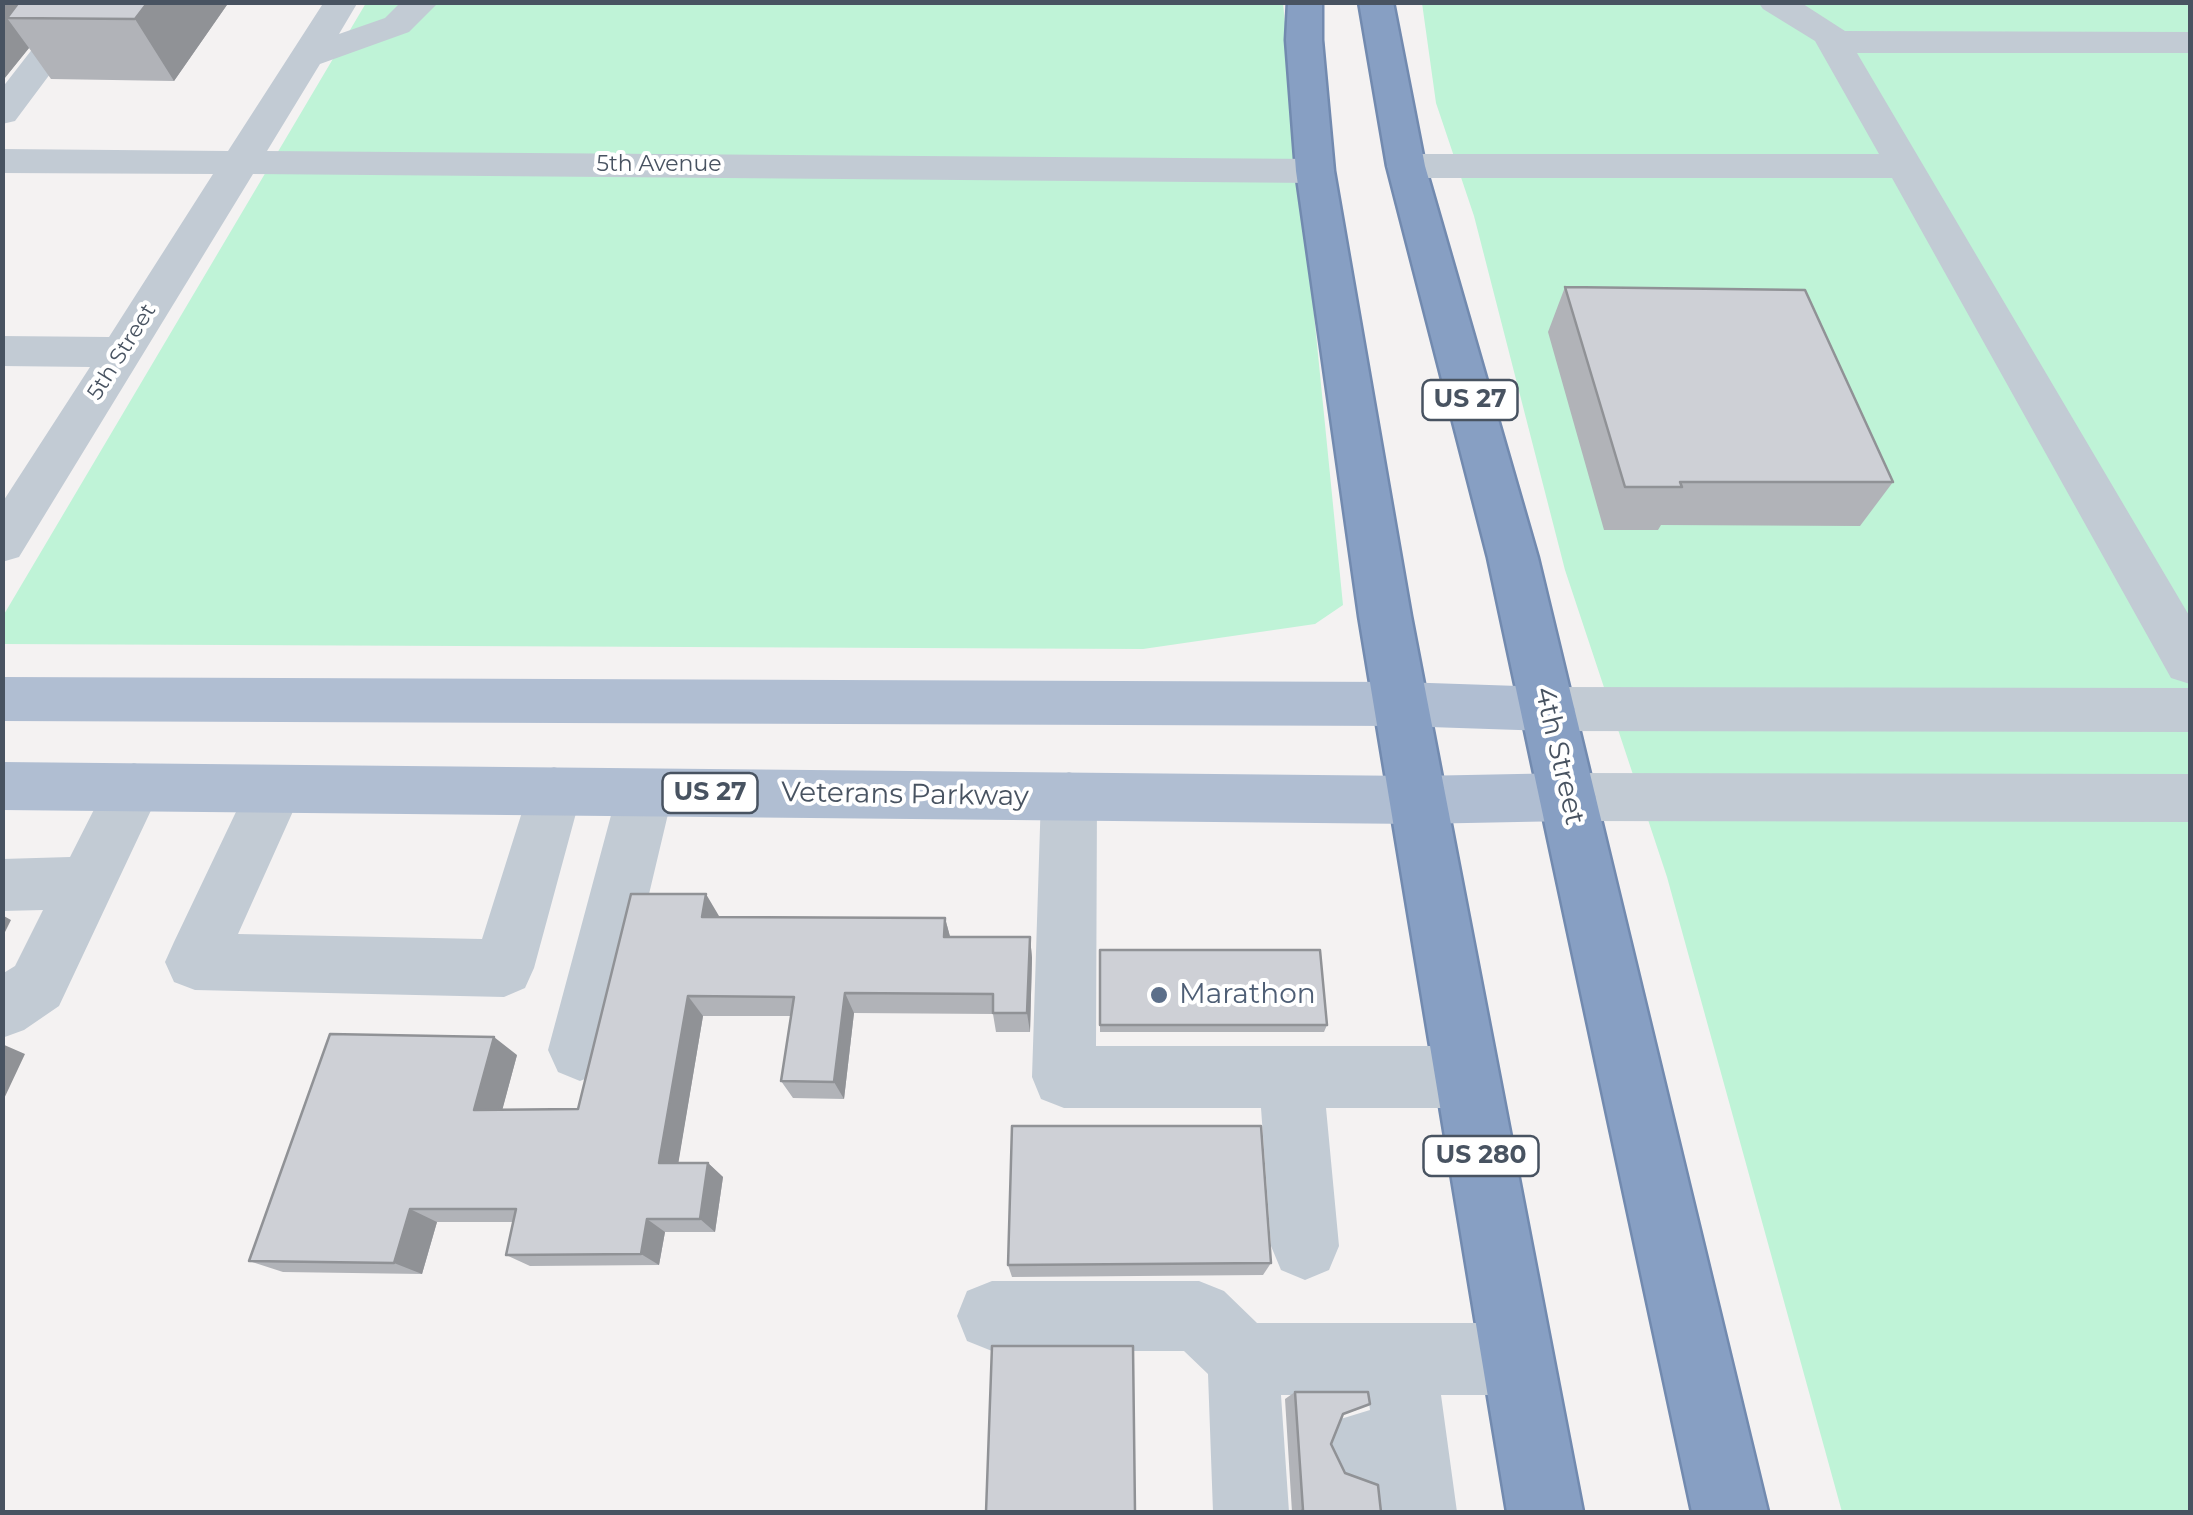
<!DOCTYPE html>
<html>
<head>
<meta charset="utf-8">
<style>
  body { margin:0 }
  #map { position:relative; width:2193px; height:1515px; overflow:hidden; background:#f4f2f2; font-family:Montserrat,sans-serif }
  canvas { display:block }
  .frame { position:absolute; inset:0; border:5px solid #485361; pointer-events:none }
</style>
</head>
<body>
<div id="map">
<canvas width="2193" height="1515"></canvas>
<div class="frame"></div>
</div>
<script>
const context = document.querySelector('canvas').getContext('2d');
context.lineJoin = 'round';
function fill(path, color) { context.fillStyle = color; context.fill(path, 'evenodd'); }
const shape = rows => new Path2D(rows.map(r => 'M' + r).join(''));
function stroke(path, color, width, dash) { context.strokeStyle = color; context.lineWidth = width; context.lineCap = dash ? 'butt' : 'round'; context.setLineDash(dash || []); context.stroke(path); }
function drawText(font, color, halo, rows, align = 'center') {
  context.font = font + ' Montserrat,sans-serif'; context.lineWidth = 8; context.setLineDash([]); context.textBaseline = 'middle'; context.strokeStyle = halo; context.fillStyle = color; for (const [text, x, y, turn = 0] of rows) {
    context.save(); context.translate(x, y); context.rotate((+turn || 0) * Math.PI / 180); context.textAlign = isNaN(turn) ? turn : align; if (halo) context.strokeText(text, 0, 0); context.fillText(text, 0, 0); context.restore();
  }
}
fill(shape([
  [366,3,1283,3,1343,605,1315,624,1143,649,3,644,3,616],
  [1422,3,2190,3,2190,1512,1842,1512,1667,877,1565,570,1474,216,1436,103]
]), '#bff3d7');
const highway = shape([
  [1288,2,1322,2,1322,40,1334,171,1411,616,1583,1512,1507,1512,1359,616,1296,171,1286,40,1288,2],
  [1359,2,1393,2,1425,166,1538,558,1768,1512,1692,1512,1488,558,1387,166,1359,2]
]);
stroke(highway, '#728aaf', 5);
fill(shape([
  [324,2,358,2,339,34,385,18,401,2,439,2,409,32,320,64,267,151,1315,159,1329,163,1334,171,1329,179,1315,183,253,174,19,557,2,562,2,503,90,367,2,366,2,336,109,337,213,174,2,173,2,149,228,151,324,2],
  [1758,2,1800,2,1845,31,2190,32,2190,53,1857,53,2190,617,2190,684,2171,678,1892,178,1406,178,1392,174,1387,166,1392,158,1406,154,1879,154,1815,41,1763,9,1758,2],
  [2,5,77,5,89,8,94,15,15,121,2,124,2,88,51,25,2,25,2,5],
  [1548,687,2190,688,2190,732,1548,731,1529,725,1521,709,1529,693,1548,687],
  [134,763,154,770,162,787,59,1006,24,1030,2,1038,2,974,15,966,43,910,2,911,2,859,70,857,114,770,134,763],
  [275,765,295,772,303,789,238,934,482,939,534,774,554,767,574,774,582,791,534,968,525,988,504,997,195,990,174,982,165,962,174,942,255,772,275,765],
  [645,769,665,776,673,793,612,1050,602,1072,580,1081,558,1072,548,1050,617,793,625,776,645,769],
  [1069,772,1089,779,1097,796,1096,1046,1467,1046,1490,1055,1499,1077,1490,1099,1467,1108,1326,1108,1339,1246,1329,1270,1305,1280,1281,1270,1271,1246,1261,1108,1064,1108,1041,1099,1032,1077,1041,796,1049,779,1069,772],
  [1568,773,2190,774,2190,822,1568,821,1548,814,1540,797,1548,780,1568,773],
  [992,1281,1199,1281,1224,1291,1257,1323,1517,1323,1542,1334,1553,1359,1542,1384,1517,1395,1441,1395,1457,1512,1381,1512,1378,1484,1360,1484,1334,1473,1323,1447,1334,1421,1370,1410,1368,1395,1281,1395,1289,1512,1213,1512,1208,1374,1184,1351,992,1351,967,1341,957,1316,967,1291,992,1281]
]), '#c2cbd4');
fill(shape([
  [2,677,1400,682,1548,687,1567,693,1575,709,1567,725,1548,731,1400,726,2,721,2,677],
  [2,762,1417,776,1568,773,1588,780,1596,797,1588,814,1568,821,1417,824,2,810,2,762]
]), '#b0bed2');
fill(highway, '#879fc3');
fill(shape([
  [2,2,229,2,174,81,51,79,29,48,4,79,2,79],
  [1565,287,1893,482,1860,526,1661,525,1658,530,1604,530,1548,332],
  [719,916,945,918,950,937,1030,937,1032,958,1030,1032,996,1032,993,1014,854,1013,844,1099,793,1098,781,1081,791,1016,703,1016,678,1163,708,1163,723,1177,715,1232,665,1232,659,1265,530,1266,506,1255,513,1222,437,1222,422,1274,283,1272,249,1261,517,1055,502,1110,578,1109],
  [1100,950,1327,1025,1324,1032,1100,1032],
  [1271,1263,1263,1275,1012,1277,1008,1265],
  [1295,1392,1356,1410,1342,1415,1331,1444,1345,1473,1381,1512,1292,1512,1285,1399]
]), '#b1b3b8');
fill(shape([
  [2,2,25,2,7,18,29,48,4,79,2,77],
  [148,2,229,2,174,81,135,19],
  [706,894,719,916,716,938,702,917],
  [2,915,11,920,2,938],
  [945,918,951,940,944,937],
  [1030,937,1032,958,1030,1032,1027,1013],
  [845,993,854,1013,844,1099,834,1082],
  [688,996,703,1016,676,1177,659,1163],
  [494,1037,517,1055,498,1126,474,1110],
  [2,1044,25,1054,2,1103],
  [708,1163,723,1177,715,1232,700,1219],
  [410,1209,437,1222,422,1274,394,1263],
  [647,1219,665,1232,659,1265,641,1254]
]), '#909296');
const building = shape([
  [19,2,148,2,135,19,7,18,19,2],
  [1565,287,1805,290,1893,482,1680,482,1682,487,1625,487,1565,287],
  [631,894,706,894,702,917,945,918,944,937,1030,937,1027,1013,993,1013,993,994,845,993,834,1082,781,1081,794,997,688,996,659,1163,708,1163,700,1219,647,1219,641,1254,506,1255,516,1209,410,1209,394,1263,249,1261,330,1034,494,1037,474,1110,578,1109,631,894],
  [1100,950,1320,950,1327,1025,1100,1025,1100,950],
  [1012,1126,1261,1126,1271,1263,1008,1265,1012,1126],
  [992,1346,1133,1346,1135,1512,986,1512,992,1346],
  [1295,1392,1368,1392,1370,1404,1343,1414,1331,1444,1345,1473,1378,1485,1381,1512,1300,1512,1303,1510,1295,1392]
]);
fill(building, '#ced0d6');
stroke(building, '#909296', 2.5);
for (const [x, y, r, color] of [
  [1159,995,10,"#5c6f8a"]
]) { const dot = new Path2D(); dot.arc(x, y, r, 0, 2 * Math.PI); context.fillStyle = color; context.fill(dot); stroke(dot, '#fff', 4); }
drawText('22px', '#485361', '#fff', [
  ["5th Avenue",659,165],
  ["5th Street",122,352,-58]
]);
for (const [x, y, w] of [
  [1470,400,95],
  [710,793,95],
  [1481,1156,115]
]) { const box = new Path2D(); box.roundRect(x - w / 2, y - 20, w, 40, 8); context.fillStyle = '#fff'; context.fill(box); stroke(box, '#485361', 2.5); }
drawText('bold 25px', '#485361', null, [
  ["US 27",1470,400],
  ["US 27",710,793],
  ["US 280",1481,1156]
]);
drawText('28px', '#485361', '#fff', [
  ["4th Street",1559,756,77],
  ["Veterans Parkway",905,795,1]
]);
drawText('28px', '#4e5e75', '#fff', [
  ["Marathon",1179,995]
], 'left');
</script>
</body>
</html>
